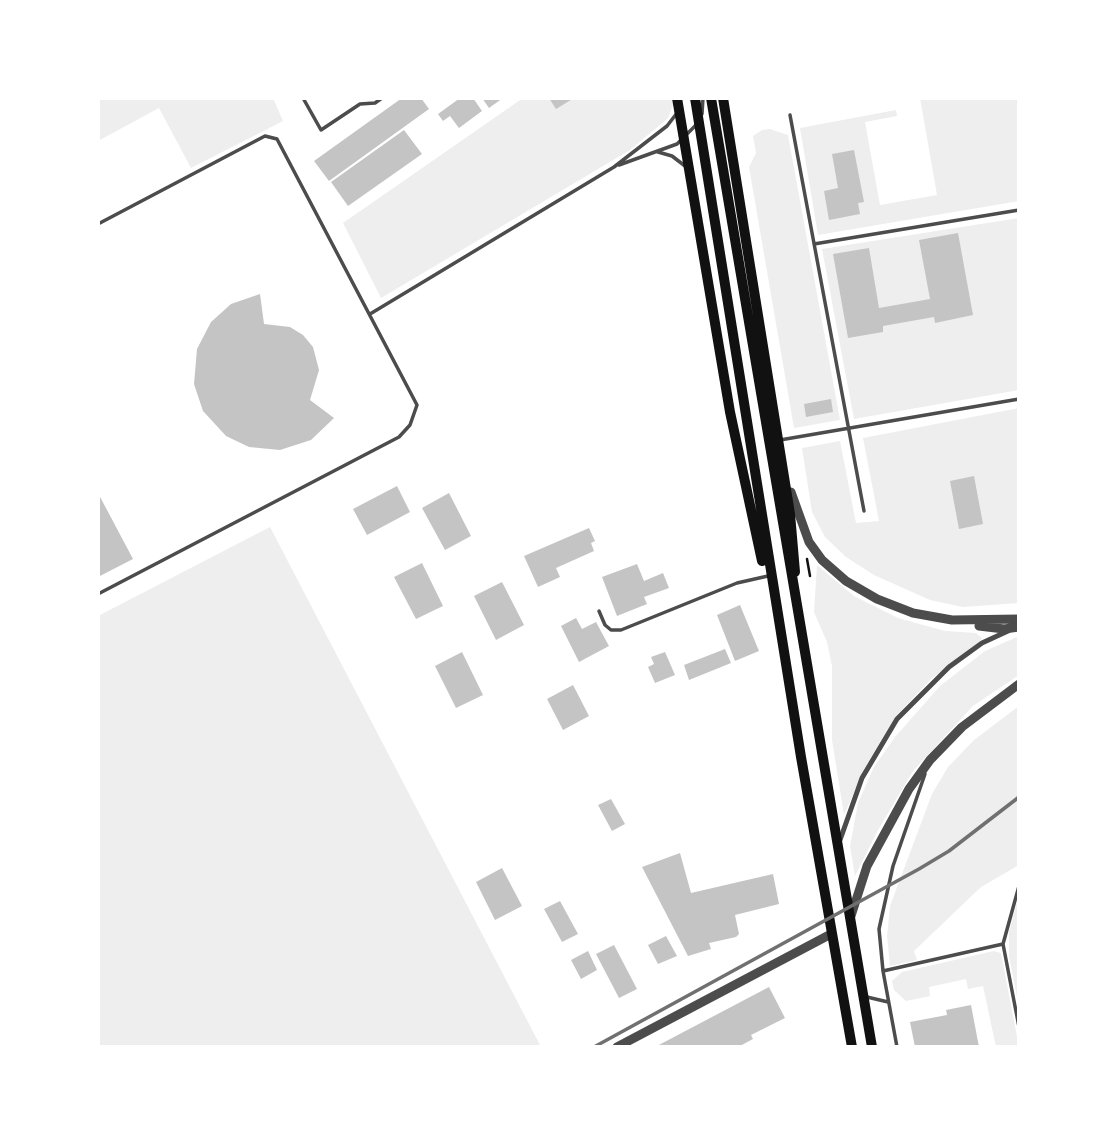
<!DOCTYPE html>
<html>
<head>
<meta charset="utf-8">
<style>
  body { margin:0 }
  #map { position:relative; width:1117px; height:1145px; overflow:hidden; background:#fff; font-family:"Work Sans",sans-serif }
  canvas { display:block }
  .frame { position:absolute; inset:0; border:100px solid #fff; pointer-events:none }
</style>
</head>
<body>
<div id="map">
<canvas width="1117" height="1145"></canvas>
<div class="frame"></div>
</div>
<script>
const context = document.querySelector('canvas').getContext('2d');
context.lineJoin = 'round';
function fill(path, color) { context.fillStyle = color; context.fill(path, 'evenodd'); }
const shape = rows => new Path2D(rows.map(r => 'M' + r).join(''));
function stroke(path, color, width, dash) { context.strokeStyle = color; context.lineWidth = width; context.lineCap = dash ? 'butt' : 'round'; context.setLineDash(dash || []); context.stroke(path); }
fill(shape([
  [98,98,273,98,283,121,191,168,159,108,98,141],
  [523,98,672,98,673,105,668,118,630,150,381,298,343,223],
  [920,98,1019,98,1019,201,818,235,800,128,896,110,897,116,865,122,880,205,937,195],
  [770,129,788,135,840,420,794,428,749,167,756,153,753,136,762,130],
  [1019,218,1019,390,854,419,822,249],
  [1019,408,1019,603,963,607,930,600,874,575,846,557,825,537,812,512,802,448,840,441,856,523,879,521,863,438],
  [270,527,541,1047,98,1047,98,616],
  [817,565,854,596,898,618,945,631,976,633,982,638,978,644,931,679,895,717,864,769,844,815,832,740,832,666,827,642,814,612],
  [1019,636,1019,675,973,706,913,771,878,830,855,876,850,846,858,803,874,767,895,737,940,686,985,651],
  [1019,706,1019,865,981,887,914,951,917,960,890,966,887,936,890,906,932,794,948,767,974,740],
  [1019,895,1019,1007,1009,956,1009,932],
  [994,951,1001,953,1019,1047,996,1047,983,986,968,989,966,979,929,987,930,996,906,1001,894,990,892,981,902,972]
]), '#eee');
fill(shape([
  [402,98,421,98,429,109,329,181,314,161],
  [460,98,473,98,482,111,459,128,450,116,443,121,438,114],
  [482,98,503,98,489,108],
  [549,98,574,98,556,109],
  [404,130,422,154,348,206,331,182],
  [854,150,864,202,858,203,860,214,829,220,824,191,838,188,832,154],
  [958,233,973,315,935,323,934,317,883,326,883,332,848,338,833,254,869,248,879,308,930,299,919,240],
  [260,294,264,324,290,327,303,335,313,347,319,370,310,400,334,418,311,440,280,450,249,447,226,436,203,411,194,384,197,349,211,322,231,304],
  [831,399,833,412,806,417,804,404],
  [974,476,983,524,959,529,950,481],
  [397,486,410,512,367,535,353,509],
  [98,493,133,559,98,577],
  [449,493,471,536,445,550,422,508],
  [589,528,595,541,591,543,594,551,556,568,560,577,538,587,524,556],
  [422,563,443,606,416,619,394,577],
  [637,564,644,581,663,573,669,588,644,597,647,604,617,616,602,577],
  [502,582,524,625,496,640,474,596],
  [740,605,759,651,735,661,717,615],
  [576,618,582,629,596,622,609,646,579,662,561,626],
  [725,649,731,663,689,680,684,665],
  [462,652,483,695,456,708,435,666],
  [665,652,675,675,655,683,648,667,654,664,651,657],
  [573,685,589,716,563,730,547,699],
  [611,799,625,824,612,831,598,805],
  [680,853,691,893,773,874,779,904,735,915,739,934,736,937,709,943,711,949,688,956,642,867],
  [502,868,522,906,495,920,476,882],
  [560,901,578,934,562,942,544,909],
  [666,936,677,956,658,964,648,945],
  [614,945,637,989,619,998,596,954],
  [588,951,597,970,581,979,571,960],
  [769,987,785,1018,751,1035,753,1039,738,1047,655,1047],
  [971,1005,979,1047,915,1047,910,1022,947,1015,946,1010]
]), '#c4c4c4');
stroke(shape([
  [807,559,810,576]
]), '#111', 2.5);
stroke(shape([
  [303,98,321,130,360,104,375,103,382,98],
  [702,114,703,98],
  [790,115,864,511],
  [658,152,672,156,685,166],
  [619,165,677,144,697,124],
  [98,224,265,136,277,139,417,405,410,425,399,437,98,594],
  [814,244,1019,210],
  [370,314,614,167,667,126,677,113],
  [780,440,1019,399],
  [599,611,605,625,611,630,621,630,737,583,768,576],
  [1019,886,1003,944,1019,1027],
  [883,971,1003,944],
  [867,997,888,1002],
  [897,1047,883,971,879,929,893,866,925,774]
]), '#4c4c4c', 3.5);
stroke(shape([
  [840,840,862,778,897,719,949,667,982,643,1008,631]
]), '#4c4c4c', 5);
stroke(shape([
  [791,492,809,542,822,560,846,581,877,599,913,613,952,620,1019,619],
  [979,626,1004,629,1019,627],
  [851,916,867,866,909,789,930,760,962,727,1019,684],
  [617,1047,831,934]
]), '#4c4c4c', 9);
stroke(shape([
  [677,98,730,412,762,561],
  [695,98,801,757,852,1047],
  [711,98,872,1047],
  [723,98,790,514,795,572]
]), '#111', 10);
stroke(shape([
  [594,1047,919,869,949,851,1019,797]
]), '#707070', 3.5);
</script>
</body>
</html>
